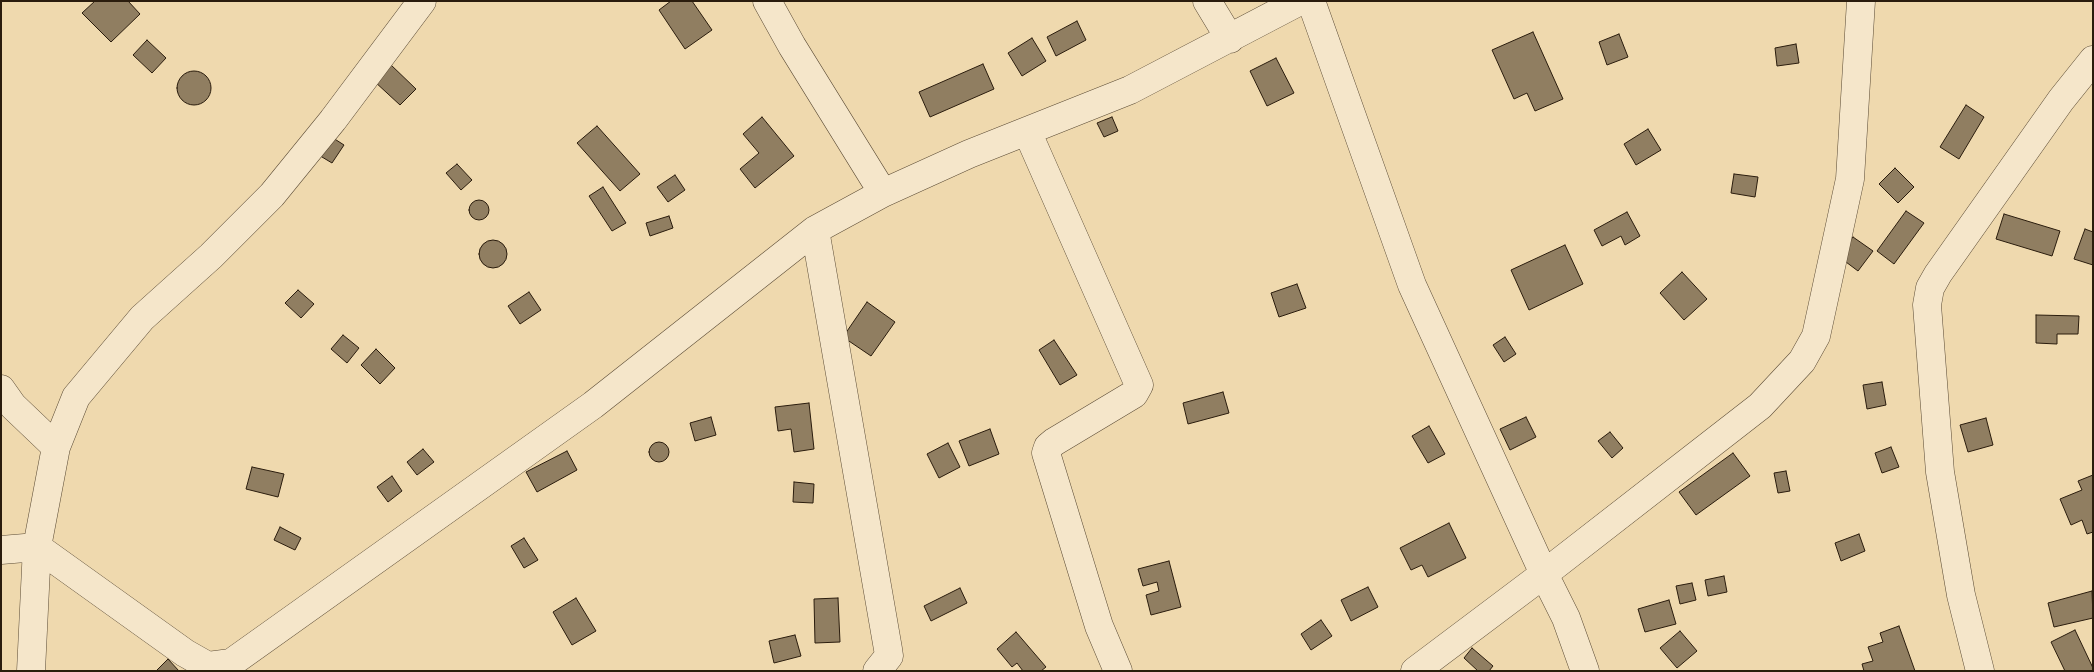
<!DOCTYPE html>
<html>
<head>
<meta charset="utf-8">
<style>
  body { margin:0 }
  #map { position:relative; width:2094px; height:672px; overflow:hidden; background:#efd9ae; font-family:"Gentium Book Plus",serif }
  canvas { display:block }
  .frame { position:absolute; inset:0; border:2px solid #2a1c0d; pointer-events:none }
</style>
</head>
<body>
<div id="map">
<canvas width="2094" height="672"></canvas>
<div class="frame"></div>
</div>
<script>
const context = document.querySelector('canvas').getContext('2d');
context.lineJoin = 'round';
function fill(path, color) { context.fillStyle = color; context.fill(path, 'evenodd'); }
const shape = rows => new Path2D(rows.map(r => 'M' + r).join(''));
function stroke(path, color, width, dash) { context.strokeStyle = color; context.lineWidth = width; context.lineCap = dash ? 'butt' : 'round'; context.setLineDash(dash || []); context.stroke(path); }
const building = shape([
  [95,1,128,1,140,14,111,42,82,13,95,1],
  [671,1,692,1,712,30,685,49,659,10,671,1],
  [1077,21,1086,40,1056,56,1047,37,1077,21],
  [1533,32,1563,99,1535,111,1527,93,1514,99,1492,50,1533,32],
  [1619,34,1628,57,1607,65,1599,42,1619,34],
  [1032,38,1046,61,1022,76,1008,53,1032,38],
  [147,40,166,58,152,73,133,55,147,40],
  [1796,44,1799,63,1777,66,1775,48,1796,44],
  [1276,58,1294,93,1267,106,1250,71,1276,58],
  [390,64,416,89,400,105,374,81,390,64],
  [983,64,994,89,930,117,919,92,983,64],
  '177 88a17 17 0 1 1 34 0a17 17 0 1 1-34 0Z',
  [1966,105,1984,117,1959,159,1940,147,1966,105],
  [762,117,794,156,755,188,740,169,759,153,743,134,762,117],
  [1112,117,1118,131,1104,137,1097,123,1112,117],
  [597,126,640,174,620,191,577,143,597,126],
  [1648,129,1661,150,1636,165,1624,144,1648,129],
  [330,136,344,145,332,163,317,154,330,136],
  [457,164,472,180,461,190,446,173,457,164],
  [1895,168,1914,187,1898,203,1879,184,1895,168],
  [1734,174,1758,177,1755,197,1731,193,1734,174],
  [675,175,685,190,668,202,657,187,675,175],
  [603,187,626,223,612,231,589,196,603,187],
  '469 210a10 10 0 1 1 20 0a10 10 0 1 1-20 0Z',
  [1906,211,1924,223,1894,264,1877,251,1906,211],
  [1627,212,1640,236,1625,245,1621,236,1602,246,1594,230,1627,212],
  [2004,214,2060,231,2052,256,1996,239,2004,214],
  [669,216,673,228,650,236,646,223,669,216],
  [2085,229,2093,232,2093,265,2074,259,2085,229],
  [1853,237,1873,251,1858,271,1838,256,1853,237],
  '479 254a14 14 0 1 1 28 0a14 14 0 1 1-28 0Z',
  [1565,245,1583,284,1529,310,1511,270,1565,245],
  [1682,272,1707,299,1684,320,1660,293,1682,272],
  [1297,284,1306,308,1279,317,1271,293,1297,284],
  [298,290,314,304,301,318,285,303,298,290],
  [529,292,541,310,520,324,508,306,529,292],
  [867,302,895,322,871,356,843,337,867,302],
  [2036,315,2079,316,2078,334,2057,334,2057,344,2036,343,2036,315],
  [343,335,359,348,347,363,331,349,343,335],
  [1505,337,1516,354,1504,362,1493,345,1505,337],
  [1054,340,1077,375,1060,385,1039,350,1054,340],
  [376,349,395,368,380,384,361,365,376,349],
  [1882,382,1886,405,1867,409,1863,385,1882,382],
  [1223,392,1229,413,1188,424,1183,403,1223,392],
  [809,403,814,449,794,452,791,429,778,431,775,407,809,403],
  [711,417,716,435,695,441,690,423,711,417],
  [1526,417,1536,437,1510,450,1500,429,1526,417],
  [1986,418,1993,445,1968,452,1960,425,1986,418],
  [1429,426,1445,454,1428,463,1412,436,1429,426],
  [990,429,999,454,969,466,959,441,990,429],
  [1610,432,1623,448,1612,458,1598,441,1610,432],
  '649 452a10 10 0 1 1 20 0a10 10 0 1 1-20 0Z',
  [948,443,960,467,939,478,927,454,948,443],
  [1891,447,1899,467,1882,473,1875,453,1891,447],
  [423,449,434,462,417,475,407,462,423,449],
  [567,451,577,470,537,492,526,472,567,451],
  [1733,453,1750,476,1696,515,1679,492,1733,453],
  [252,467,284,474,278,497,246,489,252,467],
  [1786,471,1790,491,1778,493,1774,473,1786,471],
  [2093,475,2093,532,2087,534,2082,520,2071,525,2060,499,2082,490,2078,481,2093,475],
  [392,476,402,491,388,502,377,487,392,476],
  [794,482,814,484,813,503,793,502,794,482],
  [1449,523,1466,558,1428,577,1422,565,1411,570,1400,548,1449,523],
  [280,527,301,538,295,550,274,540,280,527],
  [1859,534,1865,551,1841,561,1835,543,1859,534],
  [524,538,538,560,524,568,511,546,524,538],
  [1169,561,1181,607,1151,615,1146,595,1159,591,1157,582,1143,586,1138,569,1169,561],
  [1724,576,1727,592,1708,596,1705,580,1724,576],
  [1692,583,1696,600,1680,604,1676,586,1692,583],
  [1368,587,1378,607,1351,621,1341,600,1368,587],
  [960,588,967,603,931,621,924,606,960,588],
  [2092,591,2093,618,2054,627,2048,603,2092,591],
  [576,598,596,631,572,645,553,612,576,598],
  [838,598,840,642,815,643,814,599,838,598],
  [1669,600,1676,624,1645,632,1638,609,1669,600],
  [1321,620,1332,636,1311,650,1301,634,1321,620],
  [1899,626,1915,671,1864,671,1862,664,1873,661,1868,647,1883,642,1880,633,1899,626],
  [2075,630,2093,668,2093,671,2065,671,2051,642,2075,630],
  [1680,631,1697,651,1677,668,1660,648,1680,631],
  [1016,632,1046,667,1041,671,1023,671,1017,663,1012,667,997,649,1016,632],
  [795,635,801,656,774,663,769,641,795,635],
  [1472,648,1493,666,1489,671,1478,671,1464,658,1472,648],
  [168,659,179,671,156,671,168,659]
]);
fill(building, '#907e61');
stroke(building, '#2a1c0d', 1);
const minor = shape([
  [767,1,792,46,883,193],
  [1207,1,1230,39],
  [1311,1,1412,285,1544,574,1566,618,1585,671],
  [1027,131,1139,385,1134,394,1054,442,1048,447,1046,453,1099,626,1118,671],
  [815,230,888,649,889,656,877,671],
  [1,389,13,406,56,447],
  [1,550,37,547,185,653,208,666,231,663,593,405,815,230,883,193,969,154,1130,90,1300,1],
  [31,671,37,547,56,447,76,397,142,318,211,256,272,195,333,120,422,1],
  [1415,671,1544,574,1760,406,1802,361,1816,336,1850,179,1861,1],
  [1980,671,1961,595,1940,472,1927,305,1930,288,1938,274,2061,100,2093,60]
]);
stroke(minor, '#5b4b35', 29);
stroke(minor, '#f5e6ca', 28);
</script>
</body>
</html>
